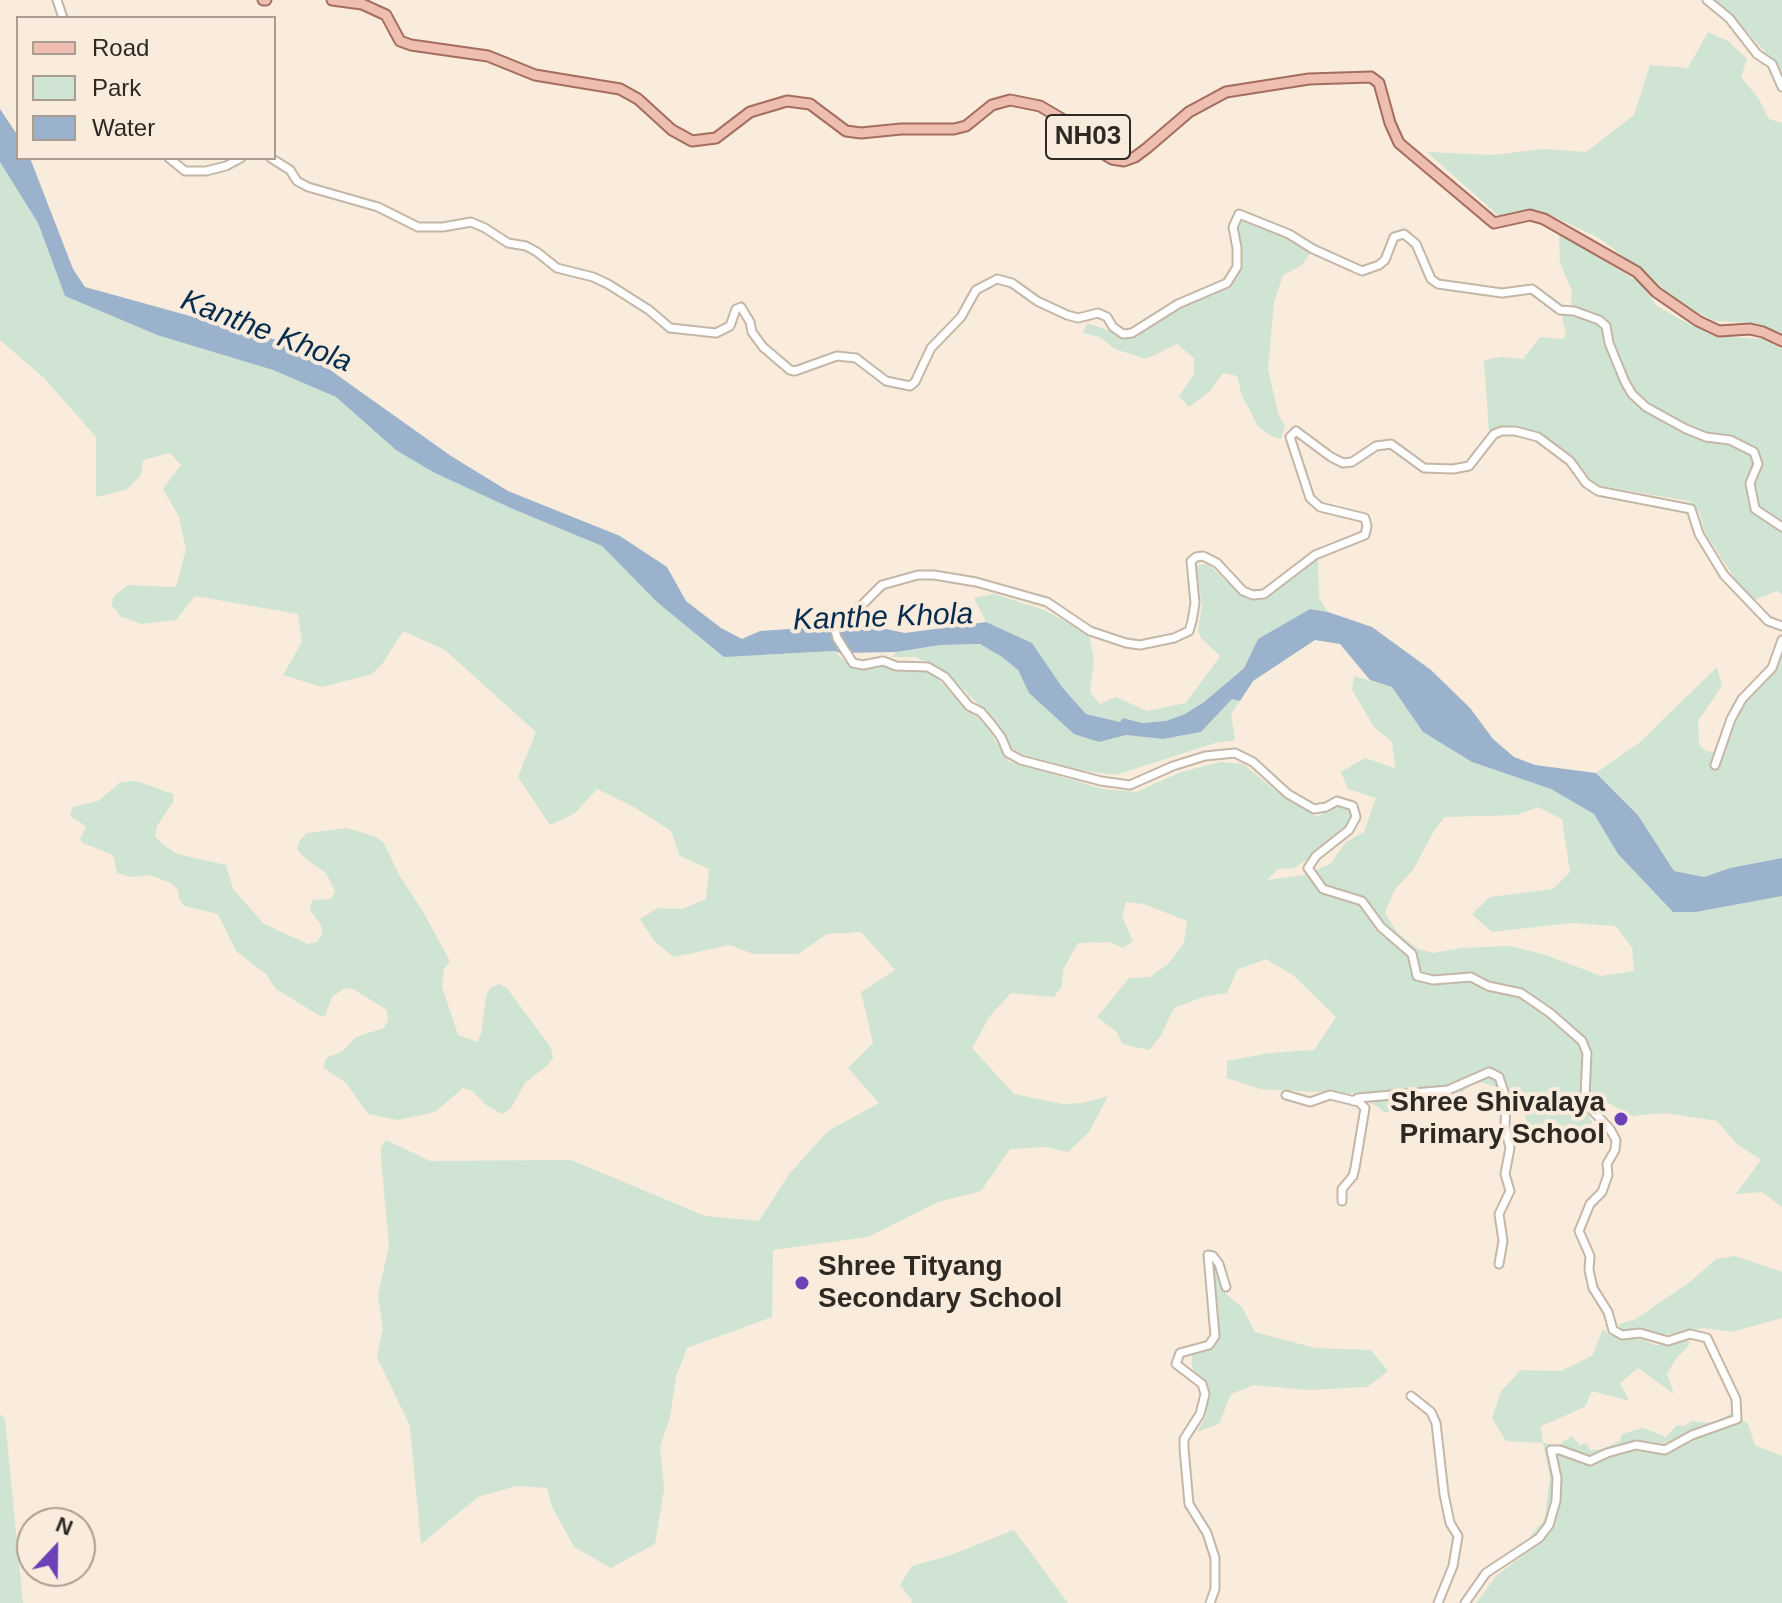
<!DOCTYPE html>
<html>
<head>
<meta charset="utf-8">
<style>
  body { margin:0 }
  #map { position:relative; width:1782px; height:1603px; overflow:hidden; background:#f9ecdc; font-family:Arial,sans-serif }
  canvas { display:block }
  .legend { position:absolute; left:16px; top:16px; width:260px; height:144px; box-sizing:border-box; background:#f9ecdc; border:2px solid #a89e92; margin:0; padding:10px 14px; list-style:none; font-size:24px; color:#2e2923 }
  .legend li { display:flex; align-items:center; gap:16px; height:40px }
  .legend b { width:40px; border:2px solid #a89e92 }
  .north { position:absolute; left:16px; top:1507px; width:80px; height:80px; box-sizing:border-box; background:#f9ecdc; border:2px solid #a89e92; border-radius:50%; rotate:22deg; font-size:22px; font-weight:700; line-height:32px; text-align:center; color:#2e2923 }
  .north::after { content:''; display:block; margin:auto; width:28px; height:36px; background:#6c40b7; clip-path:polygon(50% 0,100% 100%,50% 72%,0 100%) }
</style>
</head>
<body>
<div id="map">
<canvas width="1782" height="1603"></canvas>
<ul class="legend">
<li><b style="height:10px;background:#eebeb1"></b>Road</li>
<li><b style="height:22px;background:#cfe4d2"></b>Park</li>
<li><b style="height:22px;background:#9ab2cc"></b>Water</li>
</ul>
<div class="north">N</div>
</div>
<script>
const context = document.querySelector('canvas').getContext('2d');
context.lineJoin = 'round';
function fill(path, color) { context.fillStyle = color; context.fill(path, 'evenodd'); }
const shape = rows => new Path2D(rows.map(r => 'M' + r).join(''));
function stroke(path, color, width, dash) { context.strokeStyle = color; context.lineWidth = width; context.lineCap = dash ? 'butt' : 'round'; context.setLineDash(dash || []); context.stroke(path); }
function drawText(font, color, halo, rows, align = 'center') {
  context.font = font + ' Arial,sans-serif'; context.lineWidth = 8; context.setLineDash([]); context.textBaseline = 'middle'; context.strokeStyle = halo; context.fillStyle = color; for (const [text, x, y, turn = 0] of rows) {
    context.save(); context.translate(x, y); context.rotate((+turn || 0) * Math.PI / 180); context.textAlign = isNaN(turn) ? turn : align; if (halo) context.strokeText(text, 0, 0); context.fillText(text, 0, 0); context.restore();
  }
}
fill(shape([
  [1712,0,1782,0,1782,71,1740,24],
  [1708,32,1728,41,1747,59,1741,77,1759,99,1769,119,1782,123,1782,333,1752,323,1715,321,1678,303,1653,279,1599,238,1555,217,1530,210,1500,217,1427,152,1493,155,1543,149,1586,152,1634,115,1650,65,1688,68],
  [0,162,38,223,65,296,157,335,273,370,336,397,396,450,513,509,602,546,657,602,765,655,834,651,851,667,859,669,883,664,929,671,987,727,1008,761,1103,789,1136,792,1181,772,1220,762,1243,764,1271,787,1317,817,1338,805,1352,811,1350,823,1320,851,1294,868,1278,869,1267,880,1304,875,1330,864,1346,842,1364,832,1376,798,1348,789,1341,772,1365,758,1395,768,1392,742,1374,727,1352,690,1354,676,1392,687,1423,732,1472,762,1551,789,1594,814,1618,854,1673,912,1696,912,1782,896,1782,1207,1762,1192,1736,1194,1761,1160,1737,1144,1717,1121,1666,1113,1632,1116,1594,1095,1585,1105,1602,1149,1590,1140,1571,1136,1546,1141,1530,1126,1520,1107,1506,1090,1480,1082,1468,1086,1462,1093,1448,1096,1422,1095,1398,1109,1386,1113,1359,1094,1260,1089,1227,1078,1227,1061,1270,1053,1314,1050,1336,1017,1294,976,1266,959,1237,970,1227,993,1203,997,1174,1008,1160,1037,1149,1050,1122,1044,1117,1032,1097,1017,1129,978,1150,977,1168,964,1184,943,1187,921,1144,904,1126,902,1122,916,1133,941,1123,948,1109,942,1078,943,1063,970,1062,986,1054,997,1011,993,989,1017,972,1048,1014,1094,1063,1104,1083,1103,1108,1096,1089,1132,1068,1152,1046,1147,1010,1149,981,1191,938,1202,868,1237,773,1250,772,1317,687,1348,676,1377,670,1417,660,1446,664,1489,655,1544,611,1568,574,1547,552,1507,547,1488,516,1486,478,1497,421,1544,410,1426,377,1357,383,1329,378,1296,389,1245,381,1159,381,1147,386,1140,430,1161,571,1160,705,1216,759,1221,790,1173,828,1131,879,1103,848,1068,873,1043,861,992,895,970,861,932,827,934,798,954,753,954,730,945,674,957,655,942,640,919,658,908,682,909,706,899,709,869,680,856,671,831,634,807,597,789,574,814,550,825,518,777,536,732,445,650,403,631,383,663,372,674,322,687,283,675,302,642,298,614,195,596,176,620,141,624,120,616,111,604,115,595,128,585,176,587,186,550,179,517,163,489,181,465,170,453,143,460,141,475,126,490,96,497,96,437,44,378,0,340],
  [1538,807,1562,819,1570,872,1553,889,1490,897,1472,914,1492,932,1571,923,1616,926,1632,948,1634,971,1601,976,1546,955,1510,946,1462,948,1433,953,1416,948,1397,932,1385,913,1395,889,1413,870,1434,831,1445,817,1517,815],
  [1243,221,1278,234,1312,251,1301,266,1283,275,1274,303,1268,369,1278,413,1285,426,1281,439,1271,436,1258,426,1242,396,1237,376,1223,373,1210,391,1189,407,1179,396,1194,374,1194,358,1177,344,1146,359,1115,349,1100,337,1083,333,1087,323,1128,337,1177,306,1231,282,1239,271,1235,231,1236,224],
  [1559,233,1640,283,1657,306,1683,321,1714,336,1763,339,1782,349,1782,595,1777,591,1755,600,1743,591,1705,533,1699,512,1689,501,1595,485,1571,455,1548,439,1515,427,1501,428,1489,433,1484,360,1501,357,1523,359,1540,337,1563,339,1566,333,1562,318,1571,306,1572,291,1560,263],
  [1318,559,1319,598,1328,612,1310,609,1258,639,1244,667,1204,702,1185,714,1166,721,1142,723,1123,718,1120,722,1086,714,1062,687,1032,643,986,622,974,598,994,594,1044,610,1089,634,1094,659,1090,692,1093,696,1100,704,1116,697,1147,711,1186,703,1220,656,1201,638,1198,630,1202,606,1196,565,1208,564,1235,590,1251,599,1262,600],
  [1782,634,1782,858,1730,868,1704,877,1674,871,1638,814,1596,773,1639,743,1717,667,1722,686,1698,721,1699,744,1706,751,1717,752,1730,719,1771,668],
  [980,644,1002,657,1018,670,1029,693,1074,733,1099,742,1126,735,1163,739,1201,732,1232,699,1240,701,1231,714,1235,740,1215,743,1116,775,1079,770,1018,753,1011,747,996,722,946,672,916,657,891,657,896,652,939,645],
  [136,781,173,794,173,802,157,826,155,836,161,843,177,854,226,865,233,889,264,924,308,944,317,942,322,934,321,925,310,910,312,900,331,899,335,891,326,873,303,857,297,849,300,840,307,833,347,828,376,837,384,843,399,875,422,910,450,961,444,969,442,987,458,1035,477,1042,481,1034,486,996,490,988,499,984,507,988,551,1048,553,1058,548,1065,525,1083,511,1108,502,1114,486,1105,472,1091,463,1088,435,1112,398,1120,368,1114,346,1083,323,1067,326,1058,343,1051,356,1037,384,1028,388,1020,387,1010,353,989,345,988,332,997,325,1016,320,1016,276,989,266,974,236,951,218,914,184,906,179,899,178,890,171,883,150,875,131,877,117,873,113,855,83,843,80,839,86,826,70,816,73,807,98,801,121,782],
  [1735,1256,1782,1272,1782,1318,1732,1332,1704,1328,1663,1335,1621,1330,1619,1324,1636,1319,1691,1281,1716,1259],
  [1213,1265,1218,1269,1225,1293,1242,1307,1255,1332,1315,1348,1371,1350,1388,1371,1367,1387,1307,1390,1254,1385,1231,1394,1219,1424,1197,1432,1206,1416,1209,1387,1192,1368,1192,1355,1208,1349,1218,1339,1219,1315],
  [1603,1329,1611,1336,1644,1340,1655,1345,1672,1345,1687,1340,1690,1344,1675,1360,1667,1374,1674,1394,1638,1368,1620,1383,1629,1401,1592,1391,1585,1407,1541,1426,1543,1443,1558,1445,1572,1436,1580,1445,1586,1443,1590,1450,1602,1449,1620,1441,1622,1434,1643,1428,1666,1437,1677,1425,1684,1426,1692,1421,1712,1423,1732,1413,1748,1424,1755,1445,1782,1456,1782,1603,1476,1603,1496,1576,1534,1547,1530,1537,1545,1518,1550,1477,1543,1443,1506,1441,1492,1418,1501,1391,1521,1370,1561,1371,1592,1356],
  [0,1414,5,1419,23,1603,0,1603],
  [1014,1530,1068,1603,911,1603,912,1600,900,1585,912,1566,951,1555]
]), '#cfe4d2');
fill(shape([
  [0,109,18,136,18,158,30,158,73,269,85,287,295,345,451,456,508,491,620,536,667,567,686,601,721,628,742,639,760,631,803,628,828,631,867,625,905,633,986,622,1032,643,1062,687,1086,714,1120,722,1123,718,1142,723,1166,721,1185,714,1204,702,1244,668,1258,639,1310,609,1328,612,1372,627,1431,670,1470,708,1493,739,1514,757,1535,765,1596,773,1638,815,1674,871,1704,877,1730,868,1782,858,1782,896,1696,912,1673,912,1618,854,1594,814,1551,789,1472,762,1423,732,1392,687,1370,680,1340,644,1315,640,1253,681,1240,701,1232,699,1201,732,1163,739,1126,735,1099,742,1074,734,1029,693,1018,670,1002,657,980,644,940,645,896,652,840,653,834,651,724,657,657,602,602,546,513,509,433,472,396,450,336,397,273,370,157,335,65,296,38,223,0,162]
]), '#9ab2cc');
const minor = shape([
  [57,0,63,18],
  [1707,0,1729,18,1757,54,1772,64,1782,87],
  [169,158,185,171,206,171,226,166,241,158],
  [271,158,290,170,297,181,308,187,378,207,418,227,443,227,471,222,485,228,508,243,526,246,537,252,557,268,593,277,608,284,649,310,670,328,716,333,730,326,736,309,741,307,750,322,752,332,763,347,790,370,795,371,837,356,856,358,886,381,910,386,915,382,931,348,961,317,976,290,997,279,1012,283,1037,301,1067,315,1078,318,1098,313,1107,317,1113,327,1123,334,1132,333,1178,304,1227,283,1237,267,1237,248,1233,227,1239,214,1289,234,1313,249,1362,271,1379,265,1385,260,1394,237,1404,234,1416,244,1431,279,1438,284,1502,293,1532,289,1560,310,1574,311,1599,320,1606,326,1609,343,1625,382,1632,394,1646,407,1686,429,1706,437,1730,440,1754,452,1758,464,1750,483,1755,509,1782,527],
  [1715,765,1731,719,1742,699,1772,668,1782,640],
  [1286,1095,1310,1102,1330,1095,1359,1102,1365,1108,1355,1168,1353,1176,1342,1189,1342,1201],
  [1353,1101,1358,1098,1448,1090,1489,1072,1499,1077,1506,1098,1505,1128,1510,1148,1505,1174,1510,1191,1499,1214,1503,1241,1499,1264],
  [1411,1396,1431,1412,1436,1423,1444,1494,1450,1523,1458,1536,1453,1566,1438,1603],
  [1210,1603,1215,1589,1215,1558,1207,1533,1189,1504,1184,1448,1184,1439,1200,1414,1205,1394,1202,1384,1176,1364,1180,1353,1209,1345,1215,1336,1208,1255,1213,1256,1219,1264,1226,1287],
  [1465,1603,1486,1573,1539,1538,1549,1525,1556,1501,1557,1478,1551,1450,1560,1450,1590,1461,1607,1453,1636,1445,1665,1450,1692,1435,1737,1419,1736,1399,1707,1338,1690,1334,1668,1341,1640,1333,1622,1335,1613,1330,1608,1312,1593,1288,1589,1270,1590,1256,1579,1231,1590,1204,1602,1192,1608,1175,1607,1164,1615,1150,1616,1140,1610,1129,1591,1109,1585,1096,1587,1053,1582,1041,1550,1013,1521,993,1488,986,1471,977,1433,980,1417,976,1412,954,1381,927,1362,901,1323,889,1308,868,1316,856,1349,830,1356,817,1353,806,1337,801,1326,807,1314,809,1288,794,1253,762,1235,753,1205,756,1173,766,1130,785,1101,781,1021,760,1008,753,1001,737,992,725,981,712,969,706,945,677,928,667,896,666,883,661,863,665,853,663,837,638,834,626,862,605,882,585,918,575,934,575,976,582,1047,602,1090,631,1126,643,1140,645,1174,638,1189,631,1192,621,1195,603,1191,561,1196,557,1203,556,1217,563,1243,591,1253,595,1264,594,1315,555,1365,535,1367,526,1365,518,1320,507,1310,498,1290,437,1296,431,1331,457,1343,463,1352,462,1376,446,1391,444,1424,468,1453,469,1469,466,1494,434,1502,431,1515,431,1538,437,1570,461,1586,483,1598,491,1691,509,1699,534,1724,575,1768,621,1782,626]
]);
const major = shape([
  [263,0,266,0],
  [332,0,362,4,386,15,400,41,411,45,488,56,535,75,620,89,638,99,672,130,692,141,716,138,750,112,787,101,810,104,846,131,861,133,901,129,954,129,966,126,992,105,1010,100,1040,106,1079,129,1102,153,1112,159,1124,161,1135,157,1147,148,1189,112,1226,92,1309,79,1371,77,1379,83,1390,123,1399,143,1494,223,1530,215,1544,219,1637,272,1656,292,1698,321,1719,331,1750,329,1763,332,1782,341]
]);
stroke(minor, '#c4b7a7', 11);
stroke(major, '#a46d5e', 13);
stroke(minor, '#fff', 7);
stroke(major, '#eebeb1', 9);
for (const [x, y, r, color] of [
  [1621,1119,8,"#6c40b7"],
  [802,1283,8,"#6c40b7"]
]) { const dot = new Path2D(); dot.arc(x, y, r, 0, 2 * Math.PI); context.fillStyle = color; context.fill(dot); stroke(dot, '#f9ecdc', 3); }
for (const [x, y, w] of [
  [1088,137,84]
]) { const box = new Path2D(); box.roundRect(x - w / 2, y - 22, w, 44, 6); context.fillStyle = '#f9ecdc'; context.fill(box); stroke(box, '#2e2923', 2); }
drawText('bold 26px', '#2e2923', null, [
  ["NH03",1088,137]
]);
drawText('bold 28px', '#2e2923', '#f9ecdc', [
  ["Shree Shivalaya",1605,1103],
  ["Primary School",1605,1135],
  ["Shree Tityang",818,1267,"left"],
  ["Secondary School",818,1299,"left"]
], 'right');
drawText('italic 30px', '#052c4e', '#f9ecdc', [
  ["Kanthe Khola",266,332,21],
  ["Kanthe Khola",883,618,-2]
]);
</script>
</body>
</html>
